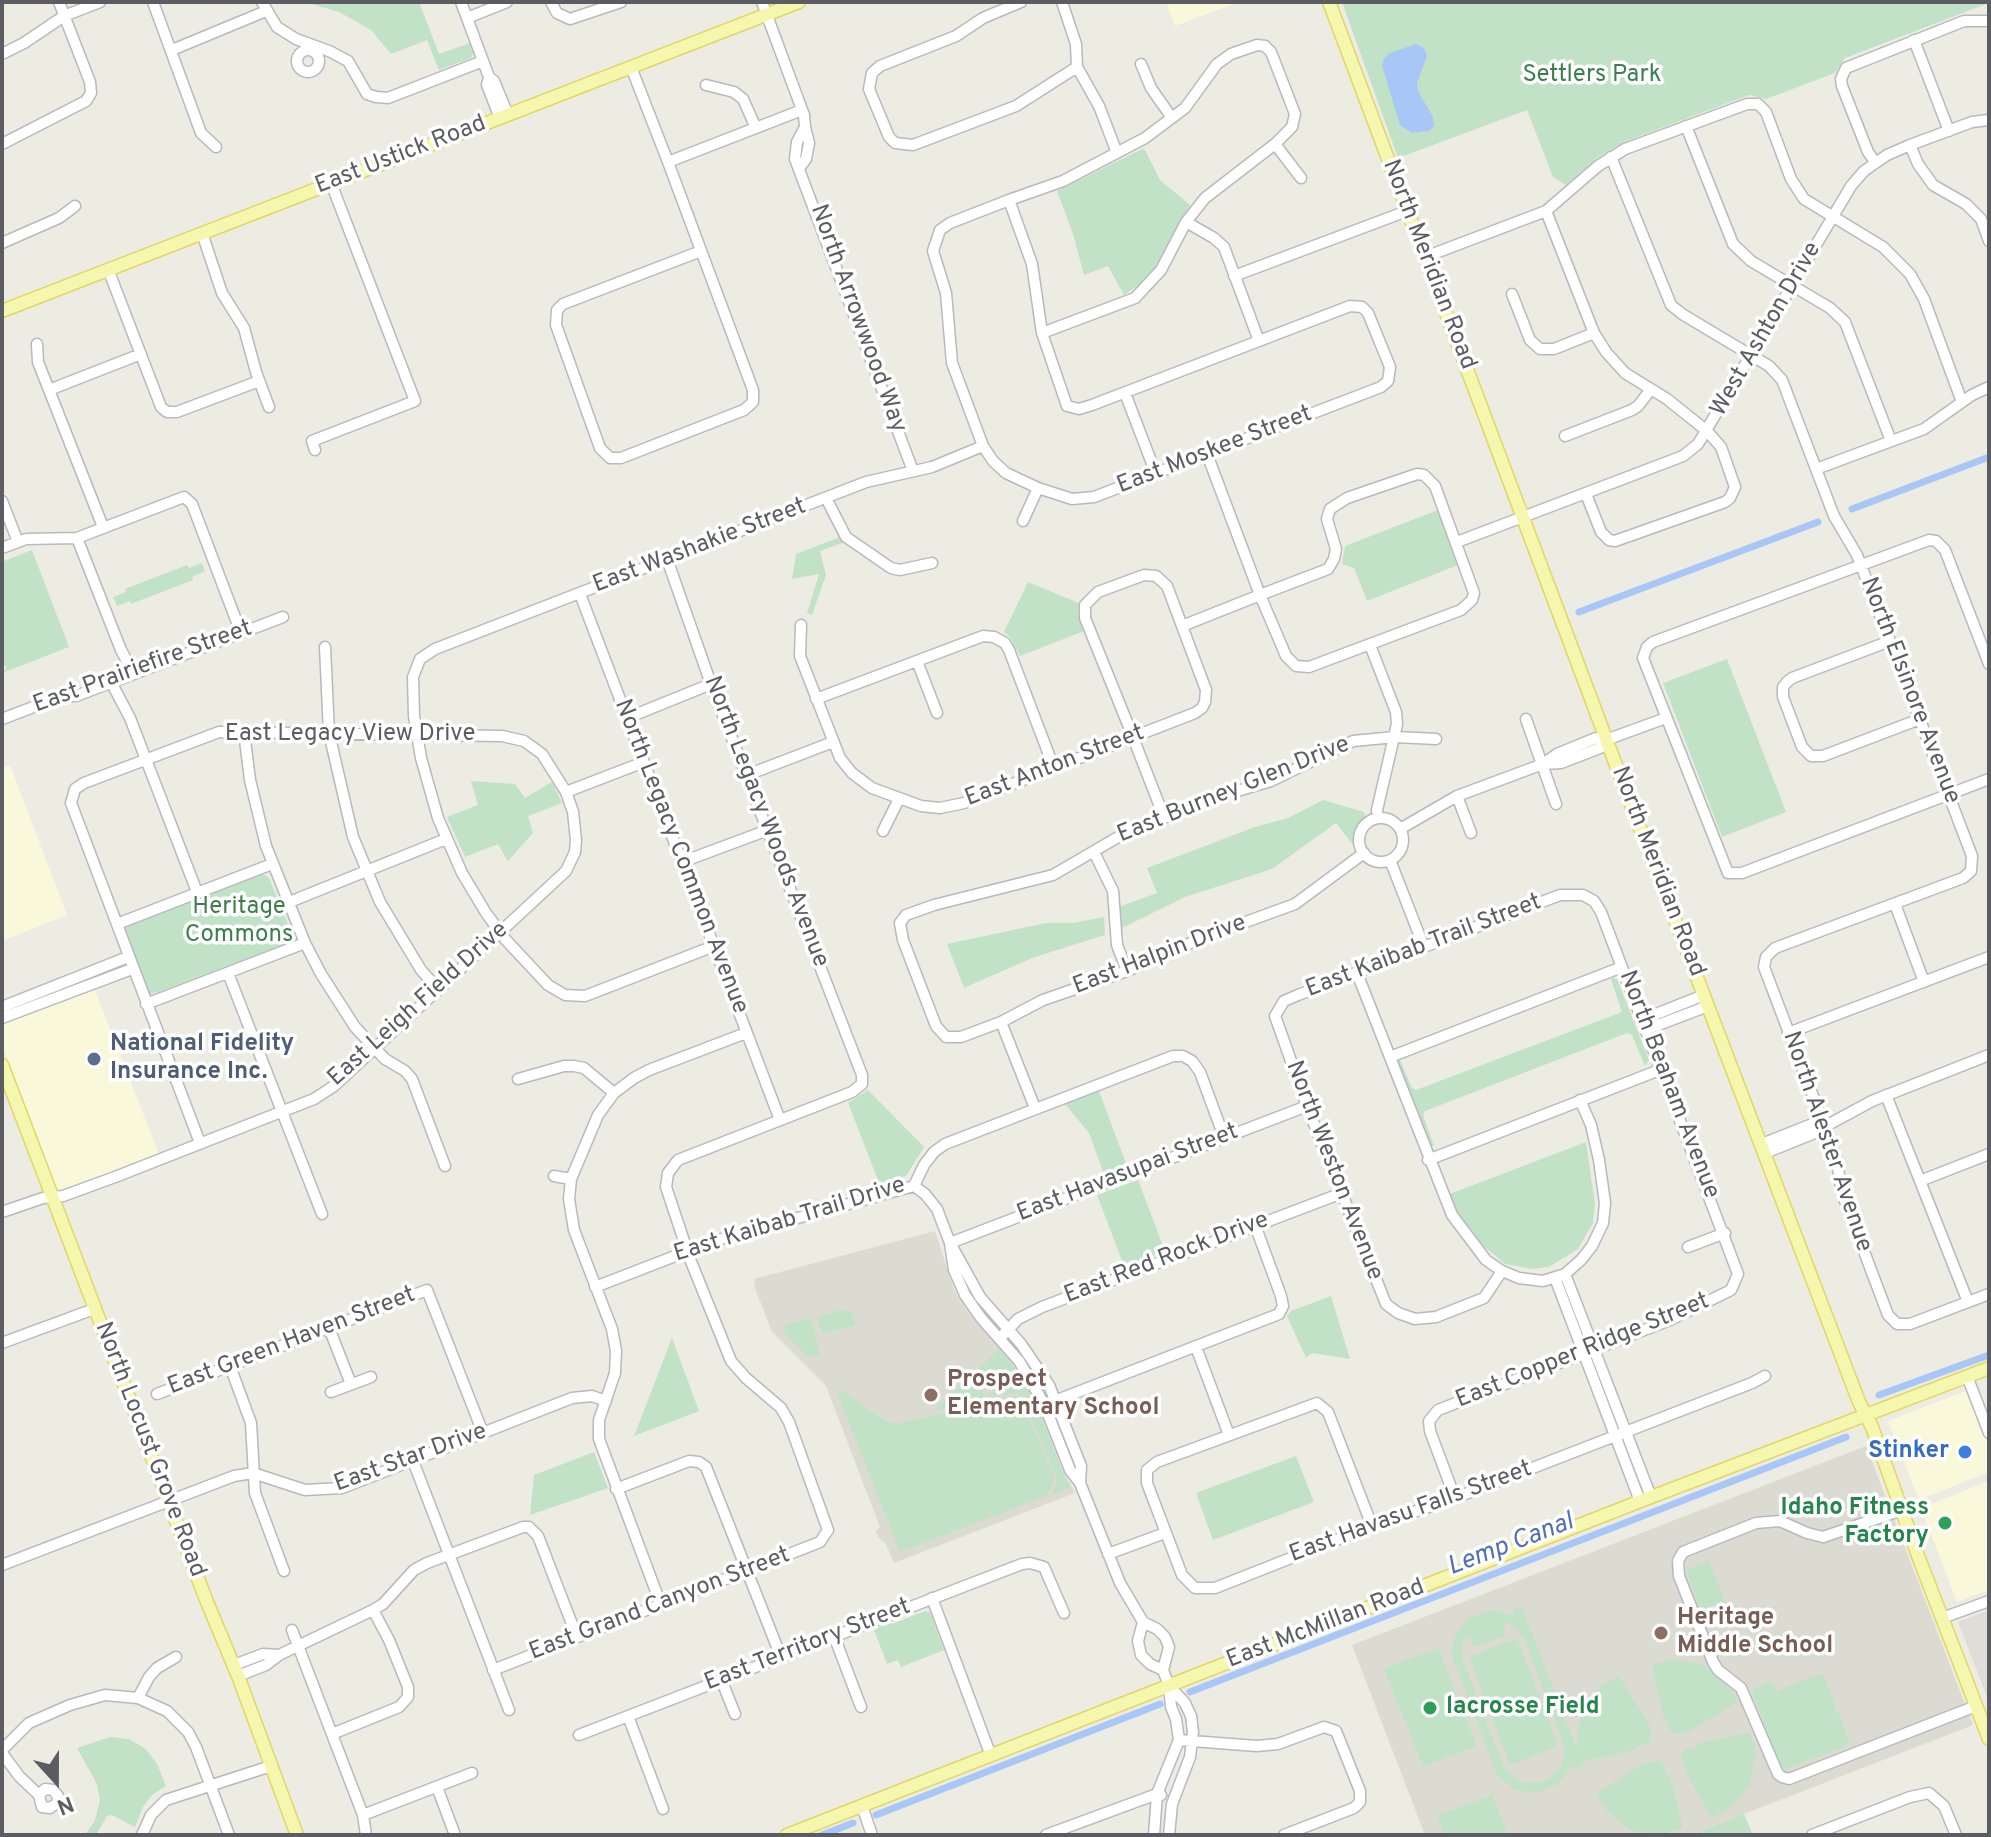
<!DOCTYPE html>
<html>
<head>
<meta charset="utf-8">
<style>
  body { margin:0 }
  #map { position:relative; width:1991px; height:1837px; overflow:hidden; background:#ecece3; font-family:Overpass,sans-serif }
  canvas { display:block }
  .frame { position:absolute; inset:0; border:4px solid #5b5d62; pointer-events:none }
  .north { position:absolute; left:16px; top:1741px; width:80px; height:80px; -webkit-text-stroke:6px #fff; paint-order:stroke; rotate:159deg; font-size:22px; font-weight:700; line-height:32px; text-align:center; color:#5b5d62 }
  .north::after { content:''; display:block; margin:auto; width:28px; height:36px; background:#5b5d62; clip-path:polygon(50% 0,100% 100%,50% 72%,0 100%) }
</style>
</head>
<body>
<div id="map">
<canvas width="1991" height="1837"></canvas>
<div class="frame"></div>
<div class="north">N</div>
</div>
<script>
const context = document.querySelector('canvas').getContext('2d');
context.lineJoin = 'round';
function fill(path, color) { context.fillStyle = color; context.fill(path, 'evenodd'); }
const shape = rows => new Path2D(rows.map(r => 'M' + r).join(''));
function stroke(path, color, width, dash) { context.strokeStyle = color; context.lineWidth = width; context.lineCap = dash ? 'butt' : 'round'; context.setLineDash(dash || []); context.stroke(path); }
function drawText(font, color, halo, rows, align = 'center') {
  context.font = font + ' Overpass,sans-serif'; context.lineWidth = 7; context.setLineDash([]); context.textBaseline = 'middle'; context.strokeStyle = halo; context.fillStyle = color; for (const [text, x, y, turn = 0] of rows) {
    context.save(); context.translate(x, y); context.rotate((+turn || 0) * Math.PI / 180); context.textAlign = isNaN(turn) ? turn : align; if (halo) context.strokeText(text, 0, 0); context.fillText(text, 0, 0); context.restore();
  }
}
fill(shape([
  [1166,2,1239,2,1175,26],
  [10,765,67,915,2,941,2,768],
  [94,988,159,1154,58,1193,2,1044,2,1022],
  [1976,1387,1989,1421,1989,1472,1919,1500,1888,1421],
  [1989,1481,1989,1590,1957,1602,1921,1508]
]), '#faf8da');
fill(shape([
  [1989,1610,1989,1702,1958,1622]
]), '#deddd7');
fill(shape([
  [935,1231,954,1290,970,1315,1003,1350,1029,1387,1063,1471,1075,1493,894,1563,886,1544,878,1537,876,1531,880,1527,826,1386,772,1332,755,1288,754,1279],
  [1866,1446,1973,1725,1690,1835,1425,1835,1352,1645]
]), '#dcdbd1');
fill(shape([
  [304,2,419,2,439,54,470,43,474,52,471,58,439,70,427,40,391,54,371,30,339,12],
  [1342,2,1989,2,1989,3,1845,58,1835,73,1766,99,1749,95,1624,142,1597,158,1566,185,1553,177,1527,110,1398,158],
  [1144,148,1160,180,1190,205,1157,265,1145,280,1124,295,1108,266,1084,275,1073,234,1057,191],
  [1438,510,1458,565,1367,601,1354,568,1342,564,1345,546],
  [840,537,845,542,820,551,826,575,812,615,807,613,819,574,792,579,796,554],
  [32,550,69,647,2,673,6,669,5,665,2,666,2,562],
  [202,563,205,571,192,577,193,580,131,604,130,601,117,606,113,597,126,592,125,589,187,565,189,568],
  [1028,582,1079,603,1078,611,1084,631,1020,656,1010,637,1004,632],
  [1727,659,1786,812,1722,837,1663,683],
  [471,781,515,784,525,798,552,782,562,803,528,816,533,833,508,861,498,844,465,857,447,817,478,805],
  [1323,800,1364,812,1366,818,1355,833,1356,849,1336,823,1272,869,1185,897,1120,929,1119,907,1157,893,1147,868,1255,827,1288,818],
  [262,873,269,878,293,936,288,943,158,992,150,994,147,991,124,931,127,925],
  [1104,917,1105,935,1032,958,964,988,947,944,1046,923,1073,923],
  [1610,977,1617,979,1649,1060,1645,1066,1632,1035,1627,1033,1425,1111,1423,1115,1434,1146,1427,1145,1397,1064,1399,1058,1412,1088,1416,1090,1622,1012],
  [868,1090,924,1147,906,1176,880,1185,848,1103],
  [1099,1091,1127,1166,1104,1174,1089,1133,1065,1104],
  [1586,1142,1595,1204,1593,1223,1578,1249,1549,1267,1532,1269,1505,1264,1480,1243,1450,1203,1447,1195],
  [1138,1180,1165,1251,1124,1266,1097,1195],
  [1331,1296,1350,1359,1312,1353,1306,1358,1287,1316,1291,1311],
  [844,1309,852,1313,855,1325,822,1334,817,1316],
  [811,1318,820,1354,808,1357,783,1331,786,1325],
  [672,1338,699,1411,634,1436,655,1382],
  [999,1349,1019,1372,1038,1407,1062,1471,1071,1487,1051,1495,1056,1485,1056,1476,1025,1403,1018,1393,1003,1394,934,1411,966,1380,987,1396,996,1388,984,1376,986,1374,983,1371,972,1379,970,1377],
  [841,1390,886,1421,896,1424,1016,1395,1021,1400,1054,1476,1053,1484,1046,1496,900,1552,840,1400,838,1392],
  [594,1452,608,1488,530,1515,534,1475],
  [1296,1456,1314,1502,1213,1540,1196,1493],
  [1709,1561,1725,1601,1701,1610,1686,1570],
  [1522,1607,1577,1749,1578,1729,1585,1705,1601,1686,1619,1676,1648,1722,1652,1735,1649,1743,1637,1746,1637,1749,1583,1762,1584,1765,1575,1769,1572,1765,1560,1783,1538,1793,1515,1790,1497,1775,1452,1656,1453,1640,1467,1619,1491,1610,1514,1615,1513,1610],
  [1504,1621,1518,1630,1525,1640,1564,1745,1564,1757,1560,1768,1552,1777,1541,1782,1529,1783,1517,1780,1504,1768,1462,1658,1462,1646,1466,1636,1475,1647,1505,1636],
  [925,1611,930,1612,944,1650,901,1667,898,1660,887,1664,874,1630,886,1623,892,1624],
  [1517,1638,1558,1746,1510,1765,1469,1657],
  [1438,1648,1477,1746,1423,1767,1384,1669],
  [1673,1659,1698,1663,1711,1669,1723,1679,1738,1702,1691,1730,1677,1734,1670,1731,1667,1719,1664,1719,1652,1665],
  [1820,1674,1824,1676,1835,1706,1834,1710,1838,1712,1849,1741,1847,1746,1785,1769,1781,1768,1752,1692,1754,1688,1769,1682,1773,1684,1776,1691],
  [1750,1732,1756,1753,1750,1783,1736,1803,1712,1818,1685,1771,1686,1769,1681,1757,1684,1750,1696,1747,1696,1744],
  [110,1737,129,1739,146,1749,157,1764,166,1786,152,1795,143,1807,135,1827,112,1815,107,1816,96,1835,85,1835,95,1820,100,1800,97,1784,77,1748],
  [1656,1760,1663,1763,1667,1775,1670,1775,1683,1828,1662,1835,1637,1832,1624,1826,1607,1811,1596,1794,1642,1764],
  [1492,1795,1508,1835,1445,1835,1437,1815],
  [1744,1814,1753,1835,1691,1835]
]), '#c2e2c7');
fill(shape([
  [1416,44,1424,48,1427,56,1417,83,1418,91,1433,117,1434,126,1429,131,1412,133,1400,125,1382,66,1384,58,1390,53]
]), '#a9c7f6');
stroke(shape([
  [1852,509,1989,457],
  [1579,612,1818,522],
  [1879,1395,1989,1355],
  [1190,1692,1846,1437],
  [876,1815,1160,1704],
  [822,1835,853,1823]
]), '#a9c7f6', 7);
const minor = shape([
  [153,2,201,133,216,147],
  [262,2,277,27,296,39,329,51,348,61,367,94,376,97,388,98,483,61],
  [461,2,489,77],
  [551,2,557,13,570,19,621,2],
  [762,2,804,115,805,127],
  [1021,2,983,18,956,36,880,66,872,73,869,89,889,137,895,143,913,145,1016,106,1077,67],
  [1062,2,1076,44,1077,67,1099,106,1117,153],
  [467,18,507,2],
  [1914,40,1949,131],
  [172,50,266,11],
  '297 61a11 11 0 1 1 22 0a11 11 0 1 1-22 0Z',
  [2,54,24,43,64,16,100,2],
  [1141,64,1151,88,1172,118],
  [631,67,668,162,753,390,753,402,744,410,621,458,610,458,600,448,556,325,557,310,563,304,701,251],
  [706,85,734,92,743,99,756,128],
  [500,118,487,85,489,77,494,81,508,115],
  [1686,126,1733,244,1751,261,1830,308,1845,322,1891,441],
  [2,144,86,101,91,93,90,82,59,2],
  [1275,144,1301,178],
  [1910,145,1918,164,1933,185,1966,204,1981,219,1989,241],
  [1611,157,1671,305,1682,314,1769,366,1782,380,1834,516,1857,555,1972,856,1971,871,1963,878,1775,948,1766,957,1764,967,1836,1157,1842,1193,1888,1315,1897,1324,1910,1324,1989,1294],
  [668,162,802,110],
  [1875,162,1868,152,1842,86,1841,79,1846,68,1964,21,1989,21],
  [800,167,806,159,809,143,805,127,797,142,795,159,913,471],
  [1009,200,1032,264,1042,333,1067,406,1079,409,1092,405,1350,306,1362,307,1368,313,1390,367,1388,381,1381,387,1094,497,1072,499,1038,488,1006,473,993,461,983,446,952,363,946,293,933,251,940,230,950,223,1009,200,1063,181,1145,138,1185,108,1217,64,1231,54,1257,45,1265,46,1271,52,1295,114,1292,127,1275,144,1205,198,1186,222,1161,270,1135,298,1042,333],
  [1546,211,1594,333,1606,352,1625,373,1667,399,1707,431,1721,447,1735,487,1730,498,1725,502,1615,541,1609,540,1601,532,1586,494],
  [1186,222,1214,238,1224,247,1259,341],
  [202,233,222,293,244,328,256,372,269,407],
  [2,243,59,218,75,206],
  [1425,257,1546,211,1598,166,1625,149,1747,104,1758,104,1766,112,1791,179,1804,199,1883,247,1910,274,1924,299,1962,402],
  [108,269,161,407,167,412,177,412,259,381],
  [1234,276,1407,211],
  [1512,294,1530,340,1540,349,1554,349,1594,333],
  [37,344,38,362,103,527],
  [49,390,141,354],
  [1125,393,1156,474],
  [1565,436,1632,410,1638,406,1651,389],
  [315,450,312,441,415,401,331,183],
  [1816,469,1924,429,1972,395,1989,387],
  [826,498,846,537,891,568,900,570,932,563],
  [2,501,18,542],
  [1023,521,1038,488],
  [77,538,121,650,134,674],
  [1457,542,1683,456,1698,444,1851,186,1864,171,1887,155,1910,145,1972,122,1989,120],
  [2,548,26,539,77,538,184,497,192,504,241,633],
  [580,594,780,1120],
  [801,625,800,656,840,758,852,773,872,788,921,806,940,808,964,803,1133,737,1195,713,1202,708,1205,702,1206,690,1167,586,1156,576,1144,575,1098,592,1085,605,1085,618,1133,737,1141,758,1164,817],
  [1182,626,1260,595,1328,569,1334,559,1336,549,1327,519,1330,509,1347,498,1417,474,1424,475,1435,486,1474,593,1472,600,1461,610,1309,667,1296,666,1286,656,1260,595,1207,454],
  [1890,641,1792,678,1787,682,1783,687,1783,697,1802,747,1811,756,1823,756,1920,719],
  [1370,645,1396,712,1397,724,1377,810,1378,818],
  [325,647,329,733,353,837,380,902,421,970,438,989],
  [917,661,937,713],
  [1989,664,1945,550,1936,541,1929,540,1653,642,1647,647,1643,658,1728,873,1742,873,1989,779],
  [111,682,130,718,197,892],
  [816,699,983,636,994,637,1005,643,1009,650,1054,768],
  [627,718,711,684],
  [2,719,62,696,76,696,283,617],
  [1526,719,1556,804],
  [244,732,250,780,266,846,305,943,321,974,355,1027,385,1059,405,1071,412,1079,445,1166],
  [1603,741,1666,718],
  [747,775,833,742],
  [566,792,644,762],
  [1457,796,1471,833],
  '1359 840a22 22 0 1 1 44 0a22 22 0 1 1-44 0Z',
  [1400,829,1457,796,1543,764,1557,754,1596,738,1603,741,1600,748,1561,763,1543,764],
  [883,831,899,799],
  [1094,852,1113,891,1117,945,1127,971],
  [1364,853,1295,904,1202,938,1127,971,1043,1000,1001,1022,961,1037,946,1037,936,1026,903,940,900,923,906,915,934,905,1053,875,1125,833,1217,797,1271,781,1353,741,1395,737,1436,739],
  [1390,860,1424,947],
  [682,862,768,830],
  [287,903,446,839],
  [1895,904,1924,982],
  [117,924,272,864],
  [714,946,585,996,565,995,548,985,505,939,486,913,462,873,438,818,421,758,414,716,413,677,420,659,435,649,866,482,932,467,983,446],
  [228,973,322,1214],
  [1357,973,1452,1215,1486,1260,1502,1271,1519,1278,1543,1281,1565,1274,1581,1260,1592,1246,1603,1223,1605,1203,1599,1160,1591,1125,1580,1100],
  [146,1004,305,943],
  [2,1007,128,957],
  [2,1018,132,969],
  [1641,1020,1704,995],
  [1001,1022,1035,1108],
  [1645,1030,1708,1006],
  [1788,1033,1989,957],
  [1390,1057,1622,967],
  [518,1079,564,1066,574,1066,584,1068,614,1093],
  [1886,1095,1968,1302],
  [1824,1127,1872,1101,1989,1055],
  [1762,1144,1815,1123,1824,1127,1817,1132,1765,1153],
  [1428,1160,1662,1069],
  [554,1176,571,1179],
  [1920,1181,1989,1154],
  [914,1186,924,1165,934,1152,945,1144,1173,1056,1183,1056,1192,1061,1200,1072,1224,1137],
  [914,1186,925,1194,937,1209,950,1243,980,1297,1021,1344,1049,1385,1081,1466,1080,1483],
  [2,1212,43,1198,63,1196,115,1177,314,1099,334,1086,566,871,575,852,576,840,573,812,566,792,542,754,524,741,502,736,219,732,84,783,75,789,71,803,200,1143],
  [950,1243,954,1270,965,1295,981,1318,1019,1361,1044,1404,1070,1470,1080,1483,1120,1583,1143,1622,1157,1629,1165,1637,1169,1647,1163,1670,1169,1686,1171,1707,1176,1719,1179,1740,1157,1794,1154,1835],
  [950,1243,1307,1106],
  [1688,1247,1725,1233],
  [1565,1274,1651,1497],
  [1555,1278,1640,1501],
  [595,1287,714,1241,914,1186],
  [329,1328,351,1384],
  [1001,1337,1018,1319,1042,1307,1342,1193],
  [2,1343,94,1309],
  [1196,1347,1229,1435],
  [230,1366,251,1423,255,1493,284,1571],
  [1967,1376,1989,1433],
  [331,1392,371,1377],
  [157,1394,427,1290,483,1433],
  [1052,1402,1279,1314,1283,1306,1281,1296,1255,1225],
  [413,1461,509,1710],
  [616,1489,689,1461,699,1462,706,1467,781,1657],
  [1455,1498,1430,1431,1429,1421,1438,1410,1670,1320,1731,1290,1738,1274,1601,912,1594,901,1583,895,1560,895,1298,995,1284,1001,1275,1016,1307,1106,1386,1304,1398,1313,1415,1319,1436,1317,1484,1298,1502,1271],
  [1902,1510,1823,1537,1807,1533,1780,1521,1756,1523,1683,1552,1678,1561,1679,1576,1713,1662,1718,1670,1741,1688,1778,1774,1782,1777,1789,1779,1976,1706],
  [1372,1526,1328,1412,1317,1403,1157,1462,1147,1470,1147,1483,1182,1575,1195,1588,1215,1588,1372,1526,1455,1498,1752,1383,1765,1376],
  [1108,1554,1165,1533],
  [2,1565,234,1476,253,1473,305,1490,342,1488,572,1398,592,1396,606,1401],
  [932,1598,991,1756],
  [661,1605,599,1439,599,1420,615,1373,616,1351,612,1329,574,1230,569,1199,571,1179,598,1115,614,1093,634,1078,649,1070,746,1033],
  [1942,1618,1989,1601],
  [1143,1622,1138,1641,1141,1655,1150,1664,1163,1670],
  [292,1630,363,1815,366,1835],
  [834,1636,861,1707],
  [234,1665,263,1654,279,1655],
  [493,1670,820,1542,828,1530,789,1422,781,1408,746,1378,731,1361,690,1259,666,1187,668,1173,678,1160,852,1092,862,1084,862,1075,711,684,667,559],
  [238,1676,266,1665,279,1655,373,1610,383,1604,414,1570,427,1563,523,1527,529,1527,538,1536,577,1637],
  [721,1679,735,1714],
  [1169,1686,1185,1703,1191,1716,1193,1732,1190,1757,1172,1804,1169,1835],
  [138,1698,167,1711,188,1732,196,1747,229,1835],
  [628,1716,663,1809],
  [332,1734,399,1707,408,1697,408,1687,389,1640,373,1610],
  [579,1735,1022,1564,1030,1563,1044,1567,1064,1613],
  [1179,1740,1257,1746,1278,1744,1324,1727,1336,1731,1360,1791,1360,1802,1354,1808,1284,1835],
  [2,1750,29,1723,70,1705,105,1695,138,1698,149,1677,157,1668,176,1657],
  [2,1753,19,1776,39,1795,42,1807,50,1808,57,1803,58,1796,53,1790,45,1789,39,1795],
  [437,1787,455,1835],
  [862,1806,872,1835],
  [363,1815,472,1773],
  [142,1835,151,1815,166,1800,271,1766],
  [1046,1835,1157,1794,1161,1795],
  [1812,1835,1910,1797,1929,1793,1944,1806,1956,1835]
]);
const major = shape([
  [1329,2,1611,752,1859,1402,1872,1427,1920,1561,1989,1739],
  [2,311,799,2],
  [2,1065,207,1602,238,1676,297,1835],
  [787,1835,1651,1497,1989,1368]
]);
stroke(minor, '#b8b9be', 13);
stroke(major, '#e3d666', 15);
stroke(minor, '#fff', 10);
stroke(major, '#f6f7ae', 12);
for (const [x, y, r, color] of [
  [94,1059,8,"#5c6f8a"],
  [931,1395,8,"#8d6e63"],
  [1965,1452,8,"#3f7fe0"],
  [1945,1523,8,"#2e9e5b"],
  [1661,1633,8,"#8d6e63"],
  [1430,1708,8,"#2e9e5b"]
]) { const dot = new Path2D(); dot.arc(x, y, r, 0, 2 * Math.PI); context.fillStyle = color; context.fill(dot); stroke(dot, '#fff', 3); }
drawText('24px', '#3d7f4c', '#fff', [
  ["Settlers Park",1592,76],
  ["Heritage",239,908],
  ["Commons",239,936]
]);
drawText('24px', '#5b5d62', '#fff', [
  ["East Ustick Road",401,156,-21],
  ["North Meridian Road",1428,265,69],
  ["North Arrowwood Way",857,319,70],
  ["West Ashton Drive",1767,330,-60],
  ["East Moskee Street",1215,451,-21],
  ["East Washakie Street",700,547,-21],
  ["East Prairiefire Street",143,668,-20],
  ["North Elsinore Avenue",1909,691,69],
  ["East Legacy View Drive",350,735],
  ["East Anton Street",1055,767,-21],
  ["East Burney Glen Drive",1234,791,-22],
  ["North Legacy Woods Avenue",765,822,69],
  ["North Legacy Common Avenue",680,857,69],
  ["North Meridian Road",1657,872,69],
  ["East Kaibab Trail Street",1424,947,-21],
  ["East Halpin Drive",1160,956,-21],
  ["East Leigh Field Drive",419,1005,-42],
  ["North Beaham Avenue",1668,1085,69],
  ["North Alester Avenue",1826,1142,71],
  ["North Weston Avenue",1333,1171,69],
  ["East Havasupai Street",1128,1174,-21],
  ["East Kaibab Trail Drive",790,1221,-17],
  ["East Red Rock Drive",1167,1259,-21],
  ["East Green Haven Street",292,1342,-21],
  ["East Copper Ridge Street",1583,1352,-22],
  ["North Locust Grove Road",149,1450,69],
  ["East Star Drive",411,1459,-20],
  ["East Havasu Falls Street",1411,1513,-20],
  ["East Grand Canyon Street",660,1605,-21],
  ["East McMillan Road",1326,1625,-21],
  ["East Territory Street",808,1646,-21]
]);
drawText('bold 24px', '#4e5e75', '#fff', [
  ["National Fidelity",110,1045],
  ["Insurance Inc.",110,1073]
], 'left');
drawText('bold 24px', '#785e54', '#fff', [
  ["Prospect",947,1381],
  ["Elementary School",947,1409],
  ["Heritage",1677,1619],
  ["Middle School",1677,1647]
], 'left');
drawText('bold 24px', '#366cbe', '#fff', [
  ["Stinker",1949,1452]
], 'right');
drawText('bold 24px', '#27864d', '#fff', [
  ["Idaho Fitness",1929,1509],
  ["Factory",1929,1537],
  ["lacrosse Field",1446,1708,"left"]
], 'right');
drawText('italic 26px', '#4f6fb7', '#fff', [
  ["Lemp Canal",1511,1546,-21]
]);
</script>
</body>
</html>
